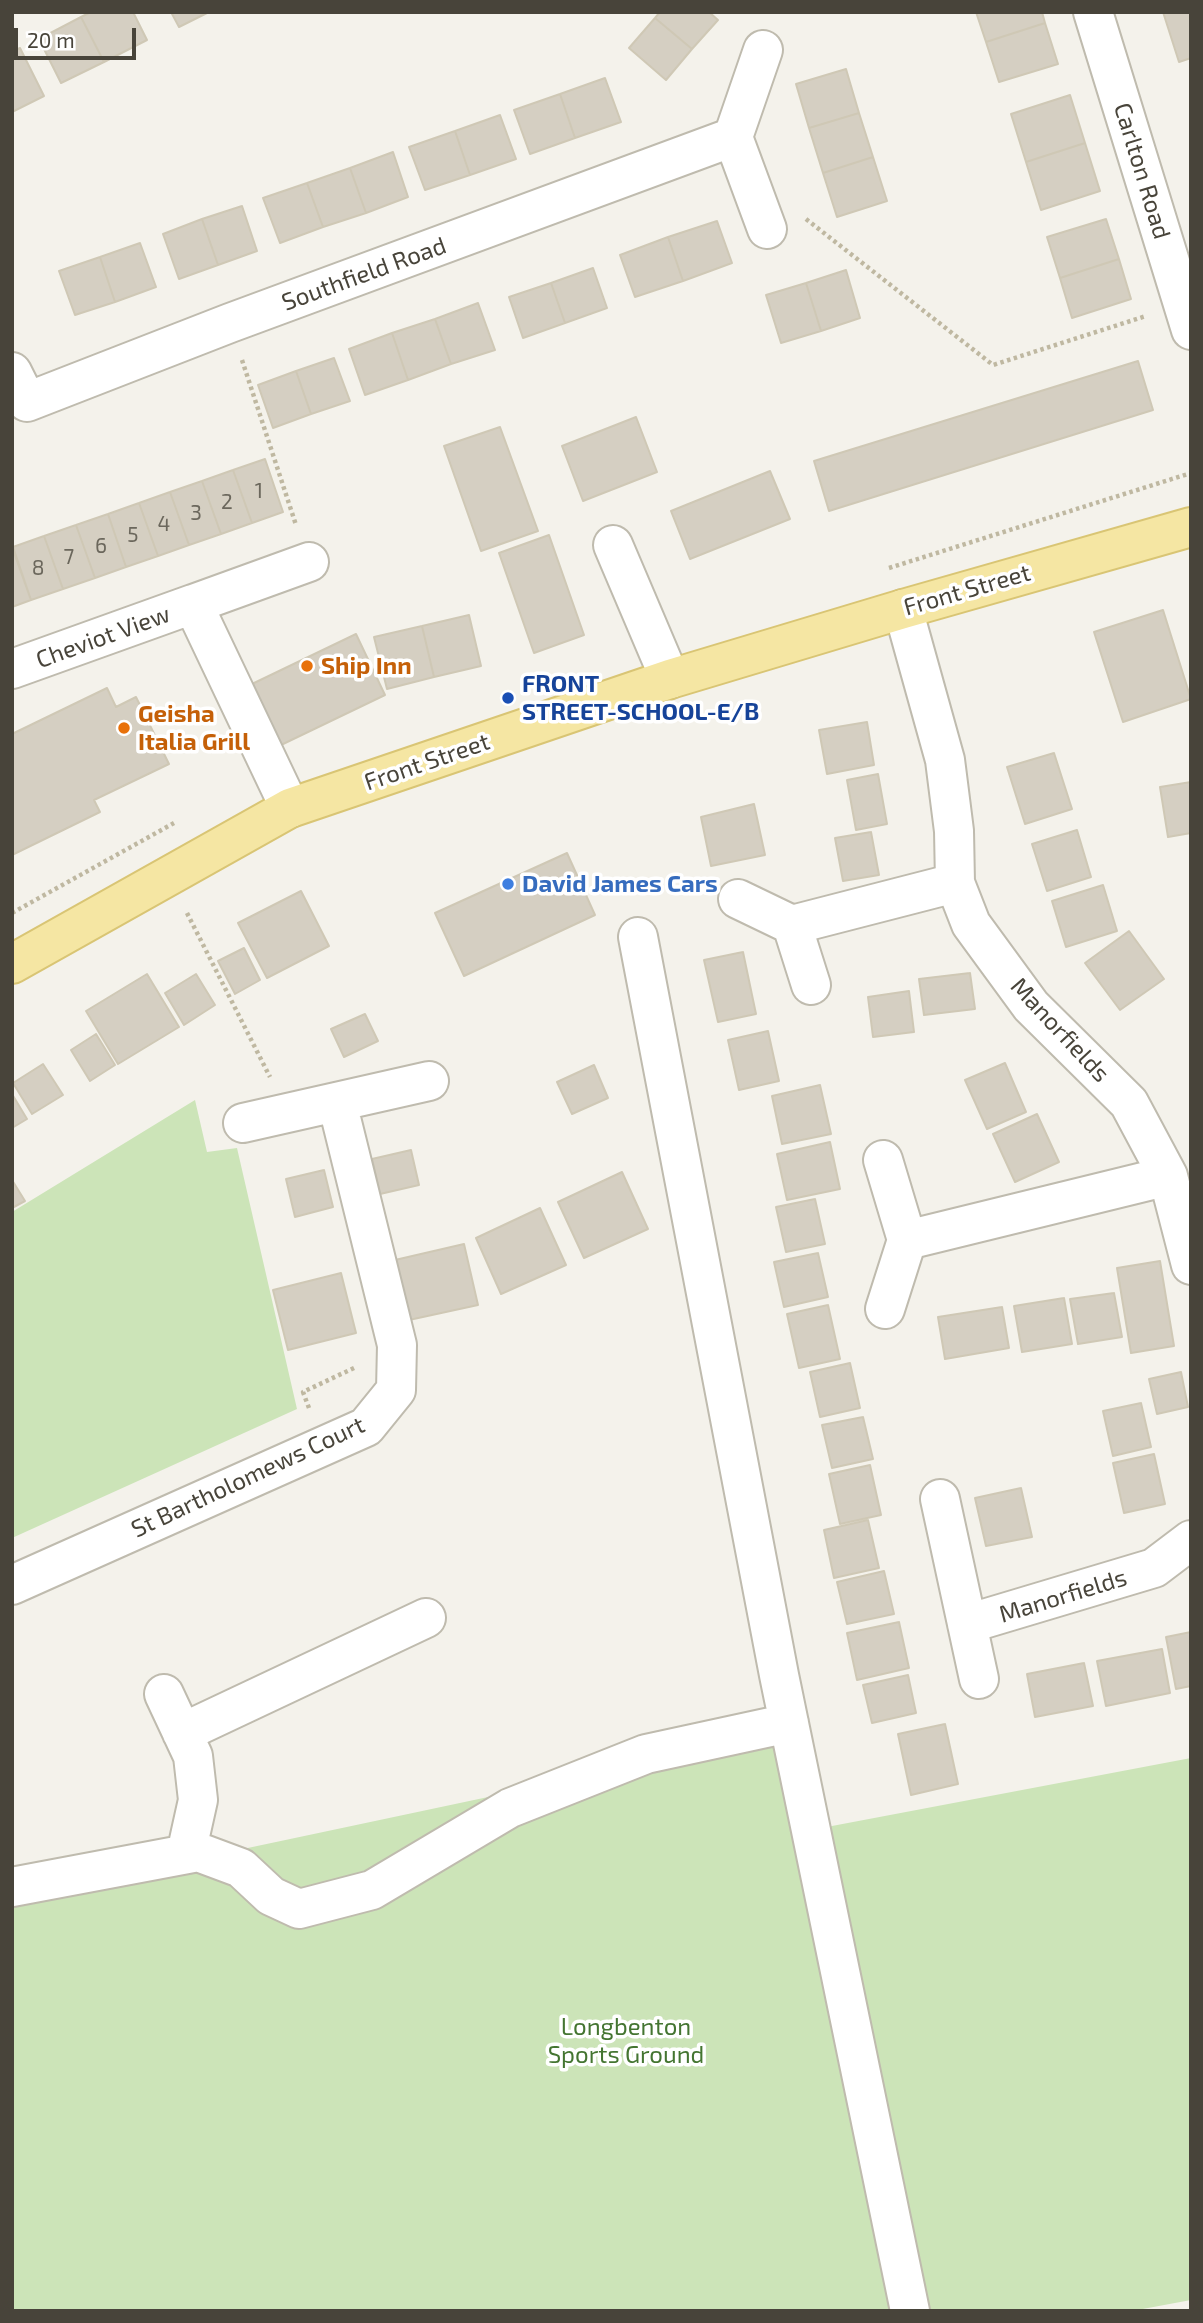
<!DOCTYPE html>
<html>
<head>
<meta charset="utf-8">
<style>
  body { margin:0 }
  #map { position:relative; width:1203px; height:2323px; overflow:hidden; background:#f4f2eb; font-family:"Exo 2",sans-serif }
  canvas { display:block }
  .frame { position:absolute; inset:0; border:14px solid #48443a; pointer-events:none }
  .scale { position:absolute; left:14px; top:28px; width:122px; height:32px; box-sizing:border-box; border:4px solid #48443a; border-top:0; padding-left:9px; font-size:21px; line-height:24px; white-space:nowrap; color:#48443a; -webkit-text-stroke:5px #fff; paint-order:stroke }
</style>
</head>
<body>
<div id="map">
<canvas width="1203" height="2323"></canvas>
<div class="frame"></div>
<div class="scale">20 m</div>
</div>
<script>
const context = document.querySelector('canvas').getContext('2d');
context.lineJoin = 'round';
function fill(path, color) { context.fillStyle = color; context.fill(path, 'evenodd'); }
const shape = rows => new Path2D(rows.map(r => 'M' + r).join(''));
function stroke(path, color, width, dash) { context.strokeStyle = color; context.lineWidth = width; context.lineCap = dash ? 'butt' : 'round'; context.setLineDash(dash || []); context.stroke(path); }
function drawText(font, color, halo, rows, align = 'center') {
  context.font = font + ' "Exo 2",sans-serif'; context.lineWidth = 7; context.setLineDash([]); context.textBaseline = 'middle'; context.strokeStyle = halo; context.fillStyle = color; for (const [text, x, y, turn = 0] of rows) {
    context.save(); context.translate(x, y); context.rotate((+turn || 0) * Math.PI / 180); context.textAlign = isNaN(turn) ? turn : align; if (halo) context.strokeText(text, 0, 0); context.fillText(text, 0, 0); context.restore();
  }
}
fill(shape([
  [195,1100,207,1152,237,1148,297,1409,12,1538,12,1212],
  [771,1737,795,1833,1191,1758,1191,2300,1132,2311,12,2311,12,1898]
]), '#cce4b8');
const building = shape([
  [91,12,133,12,147,40,104,62,81,17,91,12],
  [171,12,209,12,179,27,171,12],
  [660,12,709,12,718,20,692,49,655,18,660,12],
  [976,12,1042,12,1045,23,986,42,976,12],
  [1163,12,1191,12,1191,58,1179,62,1163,12],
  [81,17,104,62,61,83,39,39,81,17],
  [655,18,692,49,666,80,629,48,655,18],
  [1045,23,1058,64,999,82,986,42,1045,23],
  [20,48,44,96,12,112,12,52,20,48],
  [846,69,859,113,809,128,796,84,846,69],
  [605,78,621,122,575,138,560,94,605,78],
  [560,94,575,138,530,154,514,110,560,94],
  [1070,95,1085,143,1026,162,1011,114,1070,95],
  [859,113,873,157,823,173,809,128,859,113],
  [500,115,516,159,470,175,455,131,500,115],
  [455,131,470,175,425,190,409,147,455,131],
  [1085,143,1100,191,1041,210,1026,162,1085,143],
  [393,152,408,197,366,213,350,168,393,152],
  [873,157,887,201,837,217,823,173,873,157],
  [350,168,366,213,323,227,307,183,350,168],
  [307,183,323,227,280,243,263,198,307,183],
  [242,206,257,251,218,265,202,219,242,206],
  [202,219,218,265,179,279,163,234,202,219],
  [1106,219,1119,259,1060,278,1047,237,1106,219],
  [717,221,732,263,683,281,668,237,717,221],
  [668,237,683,281,635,297,620,255,668,237],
  [140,243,156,287,115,302,100,257,140,243],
  [100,257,115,302,75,315,59,271,100,257],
  [1119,259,1131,299,1072,318,1060,278,1119,259],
  [593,268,607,308,565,323,551,283,593,268],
  [846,270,860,318,821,331,806,283,846,270],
  [551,283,565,323,523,338,509,297,551,283],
  [806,283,821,331,781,343,766,295,806,283],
  [478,303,495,350,451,364,435,319,478,303],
  [435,319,451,364,408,380,392,333,435,319],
  [392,333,408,380,365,395,349,349,392,333],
  [334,358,350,401,311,414,296,371,334,358],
  [1138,361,1153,410,829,511,814,461,1138,361],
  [296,371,311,414,273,428,258,385,296,371],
  [636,417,657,472,583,501,562,446,636,417],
  [500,427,538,531,481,551,444,446,500,427],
  [265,459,283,512,252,523,233,470,265,459],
  [233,470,252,523,221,534,202,481,233,470],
  [770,471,790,519,690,559,671,511,770,471],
  [202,481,221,534,189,545,170,492,202,481],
  [170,492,189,545,158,556,139,503,170,492],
  [139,503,158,556,126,567,108,514,139,503],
  [108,514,126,567,95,578,76,525,108,514],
  [76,525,95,578,63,589,44,536,76,525],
  [549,535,584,635,534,653,499,553,549,535],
  [44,536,63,589,31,600,13,547,44,536],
  [12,547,31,600,12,607,12,547],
  [1163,610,1191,699,1123,722,1094,632,1163,610],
  [469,615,481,666,434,677,422,626,469,615],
  [422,626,434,677,387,689,374,637,422,626],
  [356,634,385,695,281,745,252,684,356,634],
  [107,688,116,707,136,697,169,764,94,800,100,812,12,855,12,734,107,688],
  [867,722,874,765,827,774,819,730,867,722],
  [1054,753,1072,809,1025,824,1007,767,1054,753],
  [878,774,887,824,856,830,847,780,878,774],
  [1191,782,1191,833,1168,837,1160,787,1191,782],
  [754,804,765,855,711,866,701,817,754,804],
  [1077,830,1091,877,1047,891,1032,844,1077,830],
  [871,832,879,875,843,881,835,838,871,832],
  [567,853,595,915,464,976,435,913,567,853],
  [1103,885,1117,931,1066,947,1052,901,1103,885],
  [301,891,329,946,267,978,238,923,301,891],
  [1129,931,1164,979,1120,1010,1085,963,1129,931],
  [244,948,260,980,235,994,218,961,244,948],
  [743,952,756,1014,718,1022,704,960,743,952],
  [970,973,975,1009,924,1015,919,979,970,973],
  [147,974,179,1027,118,1064,86,1011,147,974],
  [196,974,215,1005,184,1025,165,993,196,974],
  [909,991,914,1032,873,1037,868,997,909,991],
  [365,1014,378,1041,344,1057,331,1029,365,1014],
  [768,1031,779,1081,739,1090,728,1040,768,1031],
  [96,1034,115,1065,90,1081,71,1050,96,1034],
  [1005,1063,1026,1112,987,1129,965,1080,1005,1063],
  [43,1064,63,1095,32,1114,13,1083,43,1064],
  [594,1065,608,1098,572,1114,557,1082,594,1065],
  [820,1085,831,1134,782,1144,772,1096,820,1085],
  [12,1094,27,1119,12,1128,12,1094],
  [1037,1114,1059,1162,1015,1182,993,1134,1037,1114],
  [830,1142,840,1189,787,1200,777,1154,830,1142],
  [411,1150,419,1185,380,1194,372,1159,411,1150],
  [324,1170,333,1207,295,1217,286,1179,324,1170],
  [622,1172,648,1229,584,1258,558,1202,622,1172],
  [12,1180,25,1201,12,1208,12,1180],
  [815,1199,825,1244,786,1252,776,1207,815,1199],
  [540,1208,566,1265,501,1294,476,1238,540,1208],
  [464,1244,478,1305,409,1320,395,1260,464,1244],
  [818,1253,828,1297,784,1307,774,1262,818,1253],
  [1160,1261,1174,1346,1131,1353,1117,1268,1160,1261],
  [341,1273,356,1333,288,1350,273,1290,341,1273],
  [1114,1293,1122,1337,1078,1344,1070,1299,1114,1293],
  [1064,1298,1072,1344,1022,1352,1014,1306,1064,1298],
  [828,1305,840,1359,799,1368,787,1314,828,1305],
  [1002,1307,1009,1348,945,1359,938,1317,1002,1307],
  [850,1363,860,1408,820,1417,810,1372,850,1363],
  [1181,1372,1188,1407,1157,1414,1149,1379,1181,1372],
  [1141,1403,1151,1447,1113,1456,1103,1411,1141,1403],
  [863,1417,873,1459,832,1468,822,1425,863,1417],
  [1154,1454,1165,1504,1124,1513,1113,1463,1154,1454],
  [870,1465,881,1515,840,1524,829,1474,870,1465],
  [1021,1488,1032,1537,986,1546,975,1498,1021,1488],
  [868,1520,879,1568,834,1578,824,1530,868,1520],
  [884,1571,894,1614,847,1624,837,1582,884,1571],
  [899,1622,909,1668,857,1680,847,1633,899,1622],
  [1191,1632,1191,1686,1176,1689,1166,1637,1191,1632],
  [1162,1649,1170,1693,1106,1706,1097,1661,1162,1649],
  [1084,1663,1093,1706,1035,1717,1027,1674,1084,1663],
  [908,1675,916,1713,872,1723,863,1685,908,1675],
  [945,1724,958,1784,911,1795,898,1734,945,1724]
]);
fill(building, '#d5cfc2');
stroke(building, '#cfc8b5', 2);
const minor = shape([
  [1093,12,1191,330],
  [733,137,763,50],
  [12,372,27,402,230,323,733,137,767,229],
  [613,545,670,679],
  [193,604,309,562],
  [903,609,945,760,954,831,955,883,971,924,1031,1006,1129,1103,1168,1176,1191,1265],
  [12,669,193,604,290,808],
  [738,899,792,925,811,985],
  [792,925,955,883],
  [638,937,779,1675,910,2311],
  [243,1123,429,1081],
  [883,1160,907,1240,885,1309],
  [907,1240,1168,1176],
  [940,1499,979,1679],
  [12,1585,366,1427,396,1390,397,1345,337,1102],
  [967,1624,1154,1568,1191,1540],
  [164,1694,193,1756,198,1800,186,1854],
  [182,1733,426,1618],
  [12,1887,198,1852,241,1868,271,1896,299,1909,372,1890,510,1808,646,1754,789,1723]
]);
const major = shape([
  [12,964,290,808,670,679,903,609,1191,527]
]);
stroke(minor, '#bfbbae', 42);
stroke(major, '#d9c574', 42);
stroke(shape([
  [806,219,993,365,1146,316],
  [242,360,296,525],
  [889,568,1191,473],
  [12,913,174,823],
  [187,913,270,1077],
  [309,1408,303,1392,356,1367]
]), '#bfb8a1', 4.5, [3.5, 3.5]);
stroke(minor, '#fff', 38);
stroke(major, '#f5e6a3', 38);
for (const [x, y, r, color] of [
  [307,666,7,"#e8710a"],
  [508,698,7,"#1a4fb4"],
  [124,728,7,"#e8710a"],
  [508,884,7,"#3f7fe0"]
]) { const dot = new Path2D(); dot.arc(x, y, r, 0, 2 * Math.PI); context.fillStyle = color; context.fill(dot); stroke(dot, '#fff', 2.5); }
drawText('21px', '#6b675c', null, [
  ["1",259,491],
  ["2",227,502],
  ["3",196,513],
  ["4",164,524],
  ["5",133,535],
  ["6",101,546],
  ["7",69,557],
  ["8",38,568]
]);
drawText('24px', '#48443a', '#fff', [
  ["Carlton Road",1142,171,73],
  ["Southfield Road",364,274,-20],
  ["Front Street",967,590,-16],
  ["Cheviot View",103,637,-20],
  ["Front Street",427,762,-19],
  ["Manorfields",1060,1030,47],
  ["St Bartholomews Court",248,1477,-25],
  ["Manorfields",1063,1596,-17]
]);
drawText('bold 24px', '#c56008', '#fff', [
  ["Ship Inn",321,666],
  ["Geisha",138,714],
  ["Italia Grill",138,742]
], 'left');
drawText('bold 24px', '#164399', '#fff', [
  ["FRONT",522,684],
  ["STREET-SCHOOL-E/B",522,712]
], 'left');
drawText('bold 24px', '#366cbe', '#fff', [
  ["David James Cars",522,884]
], 'left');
drawText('24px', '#447531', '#fff', [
  ["Longbenton",626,2027],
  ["Sports Ground",626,2055]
]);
</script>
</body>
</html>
